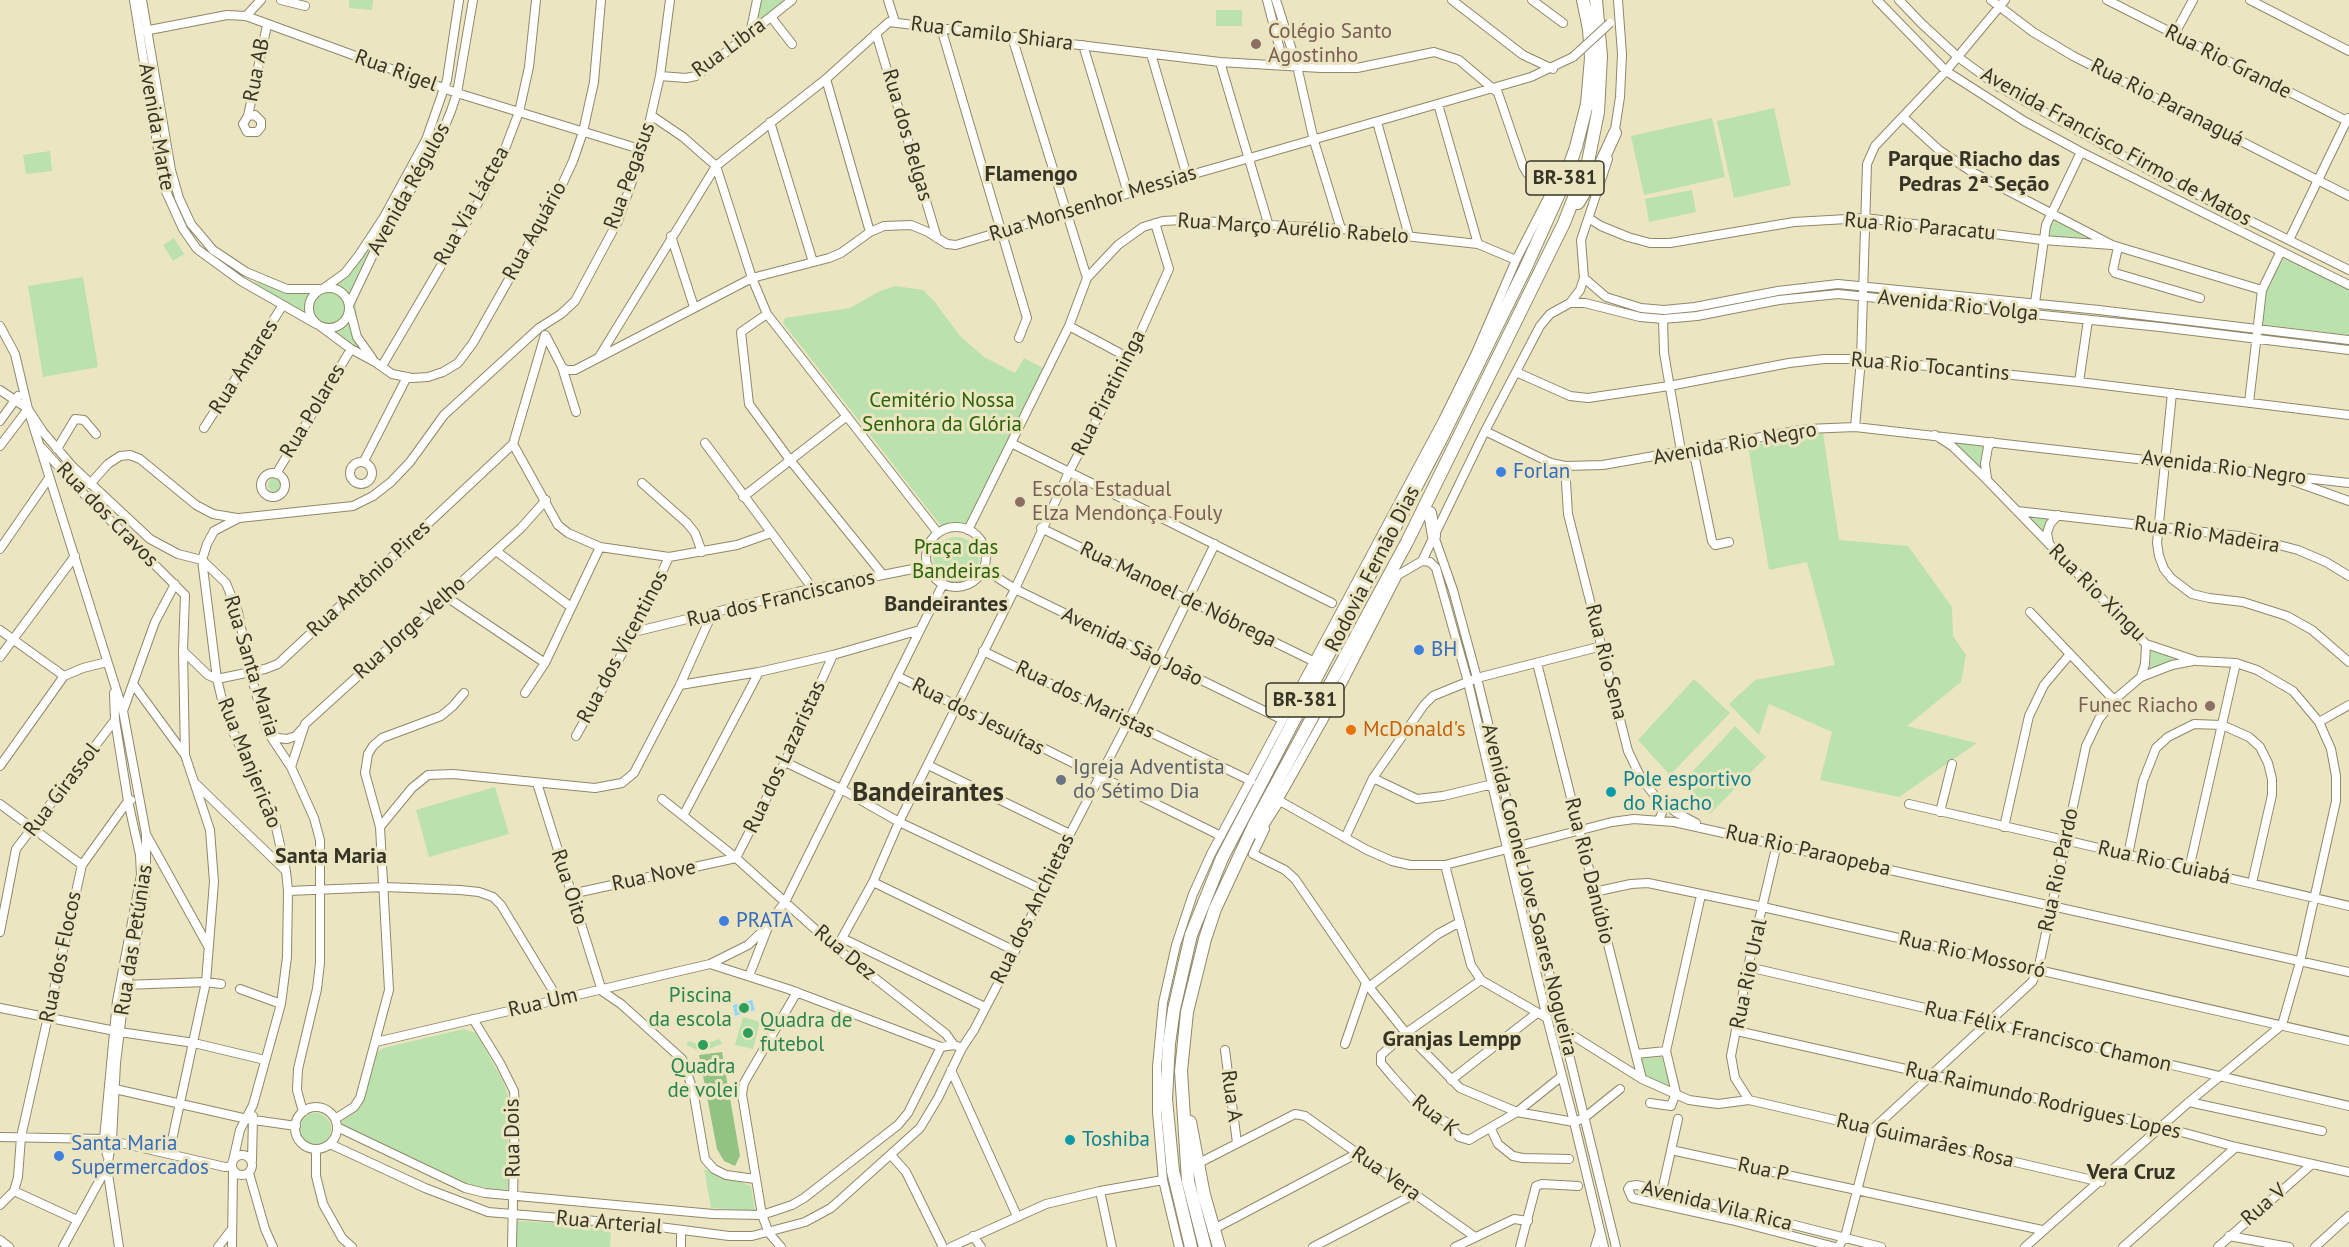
<!DOCTYPE html>
<html>
<head>
<meta charset="utf-8">
<style>
  body { margin:0 }
  canvas { display:block; background:#ece5c2 }
</style>
</head>
<body>
<canvas width="2349" height="1247"></canvas>
<script>
const context = document.querySelector('canvas').getContext('2d');
context.lineJoin = 'round';
function fill(path, color) { context.fillStyle = color; context.fill(path, 'evenodd'); }
const shape = rows => new Path2D(rows.map(r => 'M' + r).join(''));
function stroke(path, color, width, dash) { context.strokeStyle = color; context.lineWidth = width; context.lineCap = dash ? 'butt' : 'round'; context.setLineDash(dash || []); context.stroke(path); }
function drawText(font, color, halo, rows, align = 'center') {
  context.font = font + ' "PT Sans",sans-serif'; context.lineWidth = 6; context.setLineDash([]); context.textBaseline = 'middle'; context.strokeStyle = halo; context.fillStyle = color; for (const [text, x, y, turn = 0] of rows) {
    context.save(); context.translate(x, y); context.rotate((+turn || 0) * Math.PI / 180); context.textAlign = isNaN(turn) ? turn : align; if (halo) context.strokeText(text, 0, 0); context.fillText(text, 0, 0); context.restore();
  }
}
fill(shape([
  [349,0,373,0,372,10,349,8],
  [761,0,786,0,757,24],
  [1216,10,1242,10,1242,26,1216,26],
  [1774,108,1791,185,1734,198,1717,121],
  [1712,118,1725,177,1644,195,1631,136],
  [50,151,52,171,26,174,23,155],
  [1692,190,1696,212,1649,222,1645,199],
  [2052,218,2092,240,2047,236],
  [380,233,355,297,361,352,253,282,296,287,322,284,339,274],
  [174,238,184,254,173,261,163,245],
  [2280,257,2349,288,2349,335,2258,324,2264,290],
  [83,277,98,367,43,377,28,286],
  [895,286,923,290,934,301,960,336,984,357,1015,373,1024,358,1043,368,965,525,941,526,783,323,785,318,850,308,880,291],
  [1823,433,1839,540,1908,546,1952,607,1953,636,1966,655,1961,682,1907,726,1977,743,1899,797,1820,780,1832,732,1769,704,1759,735,1729,704,1755,680,1835,665,1807,562,1769,570,1748,446],
  [1944,438,1985,443,1981,470],
  '268 485a7 7 0 1 1 14 0a7 7 0 1 1-14 0Z',
  [2021,513,2053,516,2046,538],
  '933 560a23 23 0 1 1 46 0a23 23 0 1 1-46 0Z',
  [2151,649,2178,661,2146,672,2150,663],
  [1694,679,1730,713,1670,775,1638,740],
  [1735,726,1766,757,1710,814,1680,785],
  [495,787,509,834,429,857,416,810],
  [743,1017,760,1022,753,1049,735,1045],
  [464,1029,476,1033,503,1081,508,1095,508,1188,506,1190,465,1185,341,1124,342,1121,357,1109,364,1099,377,1053,383,1048],
  [720,1039,722,1044,706,1050,698,1050,686,1045,689,1041,700,1045],
  [1662,1057,1664,1067,1671,1087,1644,1076,1641,1058],
  '299 1129a16 16 0 1 1 32 0a16 16 0 1 1-32 0Z',
  [704,1169,751,1186,755,1211,711,1208],
  [516,1221,611,1226,610,1247,515,1247]
]), '#bbe2ac');
fill(shape([
  [722,1052,740,1156,735,1166,724,1161,717,1149,699,1055]
]), '#93c382');
fill(shape([
  [752,1000,755,1010,735,1016,733,1005]
]), '#94d6f9');
const minor = shape([
  [134,0,164,187,183,229,197,249,241,281,316,324],
  [142,0,171,170,179,198,191,224,213,250,246,272,287,289,320,289],
  [281,0,305,6],
  [888,0,895,22],
  [1267,0,1284,65],
  [1276,0,1297,66,1314,141,1341,229],
  [1452,0,1523,55,1553,69],
  [1532,0,1563,23],
  [1877,0,1946,71,2024,121,2081,152,2349,285],
  [1899,0,1922,24,1958,57,1999,87,2156,174,2349,270],
  [1991,0,2033,32,2073,56,2349,196],
  [2107,0,2349,122],
  [2250,0,2349,51],
  [246,16,261,0],
  [771,17,792,44],
  [941,28,1027,318,1019,338],
  [139,32,227,15,246,16,457,93,643,150],
  [876,33,937,238],
  [750,34,757,0],
  [2174,35,2193,0],
  [1012,37,1087,278],
  [1083,45,1128,193],
  [1151,54,1187,176],
  [1220,62,1268,223],
  [660,76,686,78,696,76,792,0],
  [826,79,870,232],
  [1438,104,1478,244],
  [248,116,255,115,261,121,261,127,257,132,247,132,243,124,248,116,267,25],
  [652,116,683,137,716,166,752,278,767,314,938,533],
  [1903,117,1939,150,1972,172,2112,245,2262,290],
  [770,122,813,262],
  [1377,122,1409,236],
  [1614,136,1620,97,1622,54,1618,0],
  [1590,219,1601,226,1628,237,1650,243,1670,243,1794,222,1865,218,2043,240,2112,245],
  [671,236,694,307],
  [2289,240,2348,118],
  [2118,247,2113,270,2115,273,2200,298],
  [1584,278,1606,297,1641,308,1664,310,1695,307,1778,291,1838,284,2099,310,2349,340],
  '309 308a20 20 0 1 1 40 0a20 20 0 1 1-40 0Z',
  [324,288,345,273,359,255,384,217,426,140,447,80,459,0],
  [1570,303,1585,303,1640,317,1663,319,1697,316,1779,300,1838,294,2160,327,2349,350],
  [2035,303,2046,225,2081,152],
  [349,305,378,244,435,150,451,111,457,93,473,0],
  [350,310,357,337,372,358],
  [767,314,741,332,749,404,790,460,883,575],
  [1663,319,1664,353,1681,451],
  [0,326,15,354,28,409,123,711,146,834,146,890,123,1005,116,1063,112,1140,107,1167,119,1247],
  [320,326,351,349,375,362,392,374,412,378,428,377,443,372,458,363,473,343,561,187,573,161,583,132,594,82,601,0],
  [1069,326,1129,358],
  [545,335,513,444,558,525,568,533,600,547,669,557,737,545,771,533],
  [546,336,562,367,576,412],
  [599,357,716,166,826,79,889,22,1220,62,1321,68,1357,68,1434,52,1459,60,1498,93,1523,166,1527,173,1535,179,1554,186,1516,260,1475,355,1443,420,1211,854,1193,894,1176,945,1163,1003,1157,1067,1157,1112,1163,1180,1179,1247],
  [382,366,485,191,503,154,519,112,529,67,536,0],
  [562,367,566,370,575,370,752,278,829,258,841,253,870,232,884,226,911,225,928,232,947,244,956,245,1187,176,1531,77,1573,57],
  [1516,372,1570,396,1588,398,1669,386,1789,363,1824,359,1861,359,2079,382,2349,415],
  [2079,382,2088,320],
  [0,390,28,409,43,432,73,467,150,539,178,554,202,560,226,583,232,598,238,612,250,672,267,731,291,767,314,818,320,840,320,963,317,989,298,1069,297,1090,303,1112],
  [2172,393,2157,543,2159,556,2164,569,2172,579,2192,594,2209,598,2243,602,2287,616,2312,630,2349,662],
  [2249,403,2262,290,2280,253],
  [0,421,18,396],
  [1855,427,1861,359,1867,164,1875,146,1946,71,2005,0],
  [204,428,283,305],
  [1485,431,1551,463,1565,466,1603,465,1807,429,1855,427,2349,483],
  [1935,435,1952,446,1987,480,2146,644,2197,661,2236,663,2257,670,2293,691,2319,722,2331,749,2336,776,2336,801,2300,962,2282,1025,2189,1102,2025,1247],
  [705,443,813,589],
  [1011,443,1332,603],
  [0,446,28,409],
  [42,448,79,489,185,595,183,651,185,755,210,830,214,882,206,982,169,1154],
  [57,449,75,419,84,420,96,434],
  [1693,449,1712,541,1715,545,1729,542],
  [364,461,407,377],
  '350 473a11 11 0 1 1 22 0a11 11 0 1 1-22 0Z',
  [1565,466,1568,514,1628,751,1641,778,1655,796,1677,813,1696,823],
  '261 485a12 12 0 1 1 24 0a12 12 0 1 1-24 0Z',
  [276,474,351,349],
  [1987,478,1985,464,1988,447,1992,442],
  [2293,481,2349,501],
  [642,483,687,523,695,533,702,552],
  [90,484,108,464,120,456,130,455,140,459,196,505,213,514,237,518],
  [743,497,847,416],
  [2017,511,2248,537,2298,550,2326,562,2349,576],
  '926 557a30 30 0 1 1 60 0a30 30 0 1 1-60 0Z',
  [1041,528,1315,662],
  [968,530,1069,326,1087,278,1118,245,1143,227,1163,221,1182,220,1341,229,1478,244,1516,260],
  [1434,536,1453,590,1477,678,1616,1247],
  [2049,543,2047,533,2050,524,2058,515],
  [0,549,49,478],
  [496,551,571,607],
  [1422,561,1430,562,1436,568,1468,682,1547,1018,1574,1122,1604,1247],
  [984,569,1015,589,1283,720],
  [445,596,545,663],
  [2030,612,2114,700],
  [0,630,64,676],
  [634,632,797,592,928,566],
  [183,651,208,675,217,679,265,669,278,664,513,444],
  [983,651,1251,781],
  [0,657,75,556],
  [1537,663,1642,1079],
  [897,676,1221,836],
  [2141,677,2145,664,2146,644],
  [133,684,185,755],
  [680,685,759,672,833,655,920,630],
  [525,693,545,663,600,547],
  [123,711,155,622,175,584],
  [2319,722,2349,705],
  [270,733,278,738,287,739,296,736,301,730],
  [576,736,634,632,669,557],
  [785,762,841,789,899,822,1043,890],
  [928,765,1070,834],
  [0,766,64,676,83,668,107,662],
  [291,767,305,724,521,528,546,500],
  [1373,778,1417,799,1443,796,1493,784],
  [195,783,285,870],
  [537,783,602,991,621,1004,682,1059,693,1090,705,1159,714,1169,726,1175,755,1179],
  [662,799,736,858,835,947,946,1034,954,1045],
  [1278,800,1367,850,1392,861,1410,865,1445,865,1612,822,1634,819,1674,822,2349,972],
  [0,804,82,865],
  [1276,804,1325,717,1398,575,1422,561,1485,431,1540,326,1550,314,1570,303,1580,290,1584,278,1581,240,1608,159],
  [1909,804,2349,906],
  [1940,812,1952,764],
  [683,816,759,672],
  [1659,821,1665,804],
  [380,827,412,788,428,775,453,774,595,788,622,783,634,773,680,685,712,614],
  [2004,827,2029,716,2044,685,2070,654],
  [1265,829,1253,854,1285,870,1295,879,1369,987,1406,1033,1460,1088,1517,1112,1574,1122,1584,1118,1620,1089],
  [147,836,208,946],
  [1345,838,1373,778,1424,705,1433,696,1477,678,1602,646],
  [2128,855,2143,781,2156,748,2168,737,2194,724,2222,725,2249,737,2260,747,2268,763,2272,779,2272,795,2252,883],
  [1445,865,1471,965,1481,980,1547,1018],
  [2189,869,2236,663],
  [873,882,1015,951],
  [288,891,385,887,460,890,479,892,493,897,501,905,558,999],
  [1594,892,1631,884,1648,883,1763,907,2349,1041],
  [571,894,736,858,785,762,833,655],
  [0,932,16,849,115,720],
  [842,938,985,1007],
  [835,947,842,938,873,882,899,822,1015,589,1069,472,1129,358,1169,269,1155,223],
  [710,964,748,945,768,926],
  [1748,967,2349,1106],
  [749,976,770,922,785,902,943,584],
  [1481,980,1406,1033,1381,1055,1381,1063,1392,1076,1419,1106,1446,1122,1459,1137,1469,1140,1517,1112,1562,1076],
  [124,985,206,982,221,984],
  [1369,987,1438,934,1460,922],
  [240,989,281,1004],
  [0,1008,120,1032,194,1043,265,1060],
  [473,1019,500,1063,514,1091,515,1106,512,1247],
  [1561,1028,1642,1079,1689,1100,1718,1104,1749,1100,2101,1182],
  [1737,1031,2163,1127,2236,1147,2349,1172],
  [376,1042,710,964,788,989,941,1047,954,1045,962,1048],
  [1345,1044,1366,983],
  [1225,1050,1237,1143],
  [1636,1054,1666,1051],
  [951,1070,1017,1216],
  [1451,1080,1537,1013],
  [115,1089,247,1119,296,1126],
  [1749,1100,1735,1078,1731,1056,1748,967,1777,844],
  [2189,1102,2322,1131],
  [1650,1103,1671,1106,1676,1093,1666,1051,1701,895],
  '295 1128a21 21 0 1 1 42 0a21 21 0 1 1-42 0Z',
  [335,1119,354,1107,360,1098,389,990,380,827,365,773,368,754,373,746,382,738,441,716,453,706,464,693],
  [337,1127,465,1188,485,1193,713,1214,762,1215,792,1205,804,1198,898,1125,908,1113,941,1047],
  [1491,1129,1498,1144,1513,1156,1523,1158,1569,1159],
  [0,1137,104,1139,225,1167,232,1166],
  [330,1144,425,1188,488,1212,644,1225,729,1236,752,1236,805,1222,831,1208,920,1128,938,1098,962,1048,974,1030,1015,951,1070,834,1129,720,1215,544],
  [316,1149,316,1176,323,1204,342,1238,352,1247],
  [1671,1150,2042,1230],
  '232 1165a10 10 0 1 1 20 0a10 10 0 1 1-20 0Z',
  [107,1155,104,1139,117,1001,141,875,140,855,128,801,115,720,114,693],
  [891,1155,906,1172,943,1247],
  [233,1161,240,1130,253,1105,281,1004,287,957,288,891,286,871,275,823,226,716,217,679,202,560,207,544,214,531,239,518,353,506,373,496,391,482,410,462,444,415,539,328,561,314,575,301,618,221,643,150,660,76,670,0],
  [252,1161,253,1116],
  [1197,1164,1295,1114,1305,1116,1475,1237],
  [249,1173,265,1229,273,1247],
  [14,1191,77,1220],
  [1100,1191,1112,1247],
  [1662,1191,1678,1119],
  [0,1205,14,1191,18,1177,21,1137,82,865,128,801,131,800],
  [1212,1230,1356,1154],
  [973,1236,981,1247],
  [2229,1236,2289,1247],
  [0,1240,9,1247],
  [63,1247,107,1167],
  [218,1247,232,1229],
  [232,1247,233,1170],
  [681,1247,681,1230],
  [781,1247,769,1233,762,1215,742,1094,744,1083,797,992],
  [951,1247,1046,1204,1100,1191,1163,1180],
  [1313,1247,1415,1194],
  [1455,1247,1514,1219,1528,1221],
  [1520,1247,1536,1186,1542,1184,1578,1186],
  [1595,1247,1600,1231],
  [1835,1247,1731,1220,1632,1198,1628,1189,1630,1186,1637,1185,1881,1247],
  [1838,1247,1845,1237,1873,1129,2032,982,2038,970,2086,746,2099,719,2114,700,2141,677,2172,665,2193,661],
  [2123,1247,2236,1147],
  [2218,1247,2312,1164],
  [2315,1247,2349,1216]
]);
const highway = shape([
  [1578,203,1598,170,1615,133],
  [1430,513,1434,536],
  [1257,833,1278,800],
  [1190,1122,1204,1195,1219,1247],
  [1191,1247,1173,1171,1166,1099,1169,1044,1174,1009,1191,935,1222,858,1441,439,1526,267,1562,187,1576,147,1587,104,1591,58,1589,29,1583,0],
  [1205,1247,1188,1181,1181,1071,1187,1012,1205,939,1215,909,1255,823,1407,542,1564,223,1588,162,1598,112,1601,56,1596,0]
]);
stroke(minor, '#8f8869', 10);
stroke(highway, '#8f8869', 14);
stroke(minor, '#fff', 8);
stroke(highway, '#fff', 12);
const minorBridge = shape([
  [1573,57,1610,23]
]);
stroke(minorBridge, '#8f8869', 10, []);
stroke(minorBridge, '#fff', 8);
for (const [x, y, r, color] of [
  [1256,44,6,"#8d6e63"],
  [1501,472,6,"#3f7fe0"],
  [1020,502,6,"#8d6e63"],
  [1419,650,6,"#3f7fe0"],
  [2210,706,6,"#8d6e63"],
  [1351,730,6,"#e8710a"],
  [1061,780,6,"#6b7280"],
  [1611,792,6,"#0f9aa8"],
  [724,921,6,"#3f7fe0"],
  [744,1008,6,"#2e9e5b"],
  [748,1033,6,"#2e9e5b"],
  [703,1045,6,"#2e9e5b"],
  [1070,1140,6,"#0f9aa8"],
  [59,1156,6,"#3f7fe0"]
]) { const dot = new Path2D(); dot.arc(x, y, r, 0, 2 * Math.PI); context.fillStyle = color; context.fill(dot); stroke(dot, '#ece5c2', 2); }
for (const [x, y, w] of [
  [1565,178,78],
  [1305,700,78]
]) { const box = new Path2D(); box.roundRect(x - w / 2, y - 17, w, 34, 4.5); context.fillStyle = '#ece5c2'; context.fill(box); stroke(box, '#363426', 1.5); }
drawText('bold 20px', '#363426', null, [
  ["BR-381",1565,178],
  ["BR-381",1305,700]
]);
drawText('21px', '#785e54', '#ece5c2', [
  ["Colégio Santo",1268,32],
  ["Agostinho",1268,56],
  ["Escola Estadual",1032,490],
  ["Elza Mendonça Fouly",1032,514],
  ["Funec Riacho",2198,706,"right"]
], 'left');
drawText('21px', '#363426', '#ece5c2', [
  ["Rua Camilo Shiara",992,34,7],
  ["Rua Libra",729,48,-36],
  ["Rua Rio Grande",2228,62,27],
  ["Rua AB",257,70,-79],
  ["Rua Rigel",396,71,20],
  ["Rua Rio Paranaguá",2167,103,27],
  ["Avenida Marte",156,127,80],
  ["Rua dos Belgas",907,135,74],
  ["Avenida Francisco Firmo de Matos",2116,147,29],
  ["Rua Pegasus",630,176,-70],
  ["Avenida Régulos",409,189,-61],
  ["Rua Monsenhor Messias",1093,204,-17],
  ["Rua Via Láctea",472,206,-61],
  ["Rua Rio Paracatu",1920,227,5],
  ["Rua Março Aurélio Rabelo",1293,229,4],
  ["Rua Aquário",535,231,-61],
  ["Avenida Rio Volga",1958,306,6],
  ["Rua Antares",244,367,-57],
  ["Rua Rio Tocantins",1930,367,5],
  ["Rua Piratininga",1109,393,-63],
  ["Rua Polares",313,411,-59],
  ["Avenida Rio Negro",1735,444,-10],
  ["Avenida Rio Negro",2224,468,7],
  ["Rua dos Cravos",107,515,46],
  ["Rua Rio Madeira",2207,535,9],
  ["Rodovia Fernão Dias",1373,569,-63],
  ["Rua Antônio Pires",369,579,-43],
  ["Rua Rio Xingu",2097,593,45],
  ["Rua Manoel de Nóbrega",1178,595,26],
  ["Rua dos Franciscanos",781,599,-13],
  ["Rua Jorge Velho",410,628,-42],
  ["Rua dos Vicentinos",623,647,-62],
  ["Avenida São João",1132,647,26],
  ["Rua Rio Sena",1606,662,76],
  ["Rua Santa Maria",251,666,73],
  ["Rua dos Maristas",1085,700,26],
  ["Rua dos Jesuítas",978,717,27],
  ["Rua dos Lazaristas",785,757,-65],
  ["Rua Manjericão",249,763,68],
  ["Rua Girassol",62,790,-53],
  ["Rua Rio Paraopeba",1808,851,13],
  ["Rua Rio Cuiabá",2164,863,13],
  ["Rua Rio Pardo",2059,870,-78],
  ["Rua Rio Danúbio",1589,871,76],
  ["Rua Nove",654,876,-12],
  ["Rua Oito",569,887,72],
  ["Avenida Coronel Jove Soares Nogueira",1529,890,76],
  ["Rua dos Anchietas",1033,909,-64],
  ["Rua das Petúnias",134,940,-81],
  ["Rua Dez",845,953,40],
  ["Rua Rio Mossoró",1972,955,13],
  ["Rua dos Flocos",61,957,-78],
  ["Rua Rio Ural",1749,974,-78],
  ["Rua Um",543,1003,-13],
  ["Rua Félix Francisco Chamon",2048,1037,13],
  ["Rua A",1231,1096,82],
  ["Rua Raimundo Rodrigues Lopes",2043,1101,13],
  ["Rua K",1435,1116,39],
  ["Rua Dois",513,1138,-91],
  ["Rua Guimarães Rosa",1925,1141,13],
  ["Rua P",1763,1170,12],
  ["Rua Vera",1386,1174,35],
  ["Rua V",2264,1205,-41],
  ["Avenida Vila Rica",1717,1206,14],
  ["Rua Arterial",609,1223,5]
]);
drawText('21px', '#296406', '#ece5c2', [
  ["Cemitério Nossa",942,401],
  ["Senhora da Glória",942,425],
  ["Praça das",956,548],
  ["Bandeiras",956,572]
]);
drawText('21px', '#366cbe', '#ece5c2', [
  ["Forlan",1513,472],
  ["BH",1431,650],
  ["PRATA",736,921],
  ["Santa Maria",71,1144],
  ["Supermercados",71,1168]
], 'left');
drawText('21px', '#c56008', '#ece5c2', [
  ["McDonald's",1363,730]
], 'left');
drawText('21px', '#5b616d', '#ece5c2', [
  ["Igreja Adventista",1073,768],
  ["do Sétimo Dia",1073,792]
], 'left');
drawText('21px', '#0d838f', '#ece5c2', [
  ["Pole esportivo",1623,780],
  ["do Riacho",1623,804],
  ["Toshiba",1082,1140]
], 'left');
drawText('21px', '#27864d', '#ece5c2', [
  ["Piscina",732,996],
  ["da escola",732,1020],
  ["Quadra de",760,1021,"left"],
  ["futebol",760,1045,"left"],
  ["Quadra",703,1067,"center"],
  ["de volei",703,1091,"center"]
], 'right');
drawText('bold 22px', '#363426', '#ece5c2', [
  ["Parque Riacho das",1974,160],
  ["Pedras 2ª Seção",1974,185],
  ["Flamengo",1031,175],
  ["Bandeirantes",946,605],
  ["Santa Maria",331,857],
  ["Granjas Lempp",1452,1040],
  ["Vera Cruz",2131,1173]
]);
drawText('bold 27px', '#363426', '#ece5c2', [
  ["Bandeirantes",928,793]
]);
</script>
</body>
</html>
